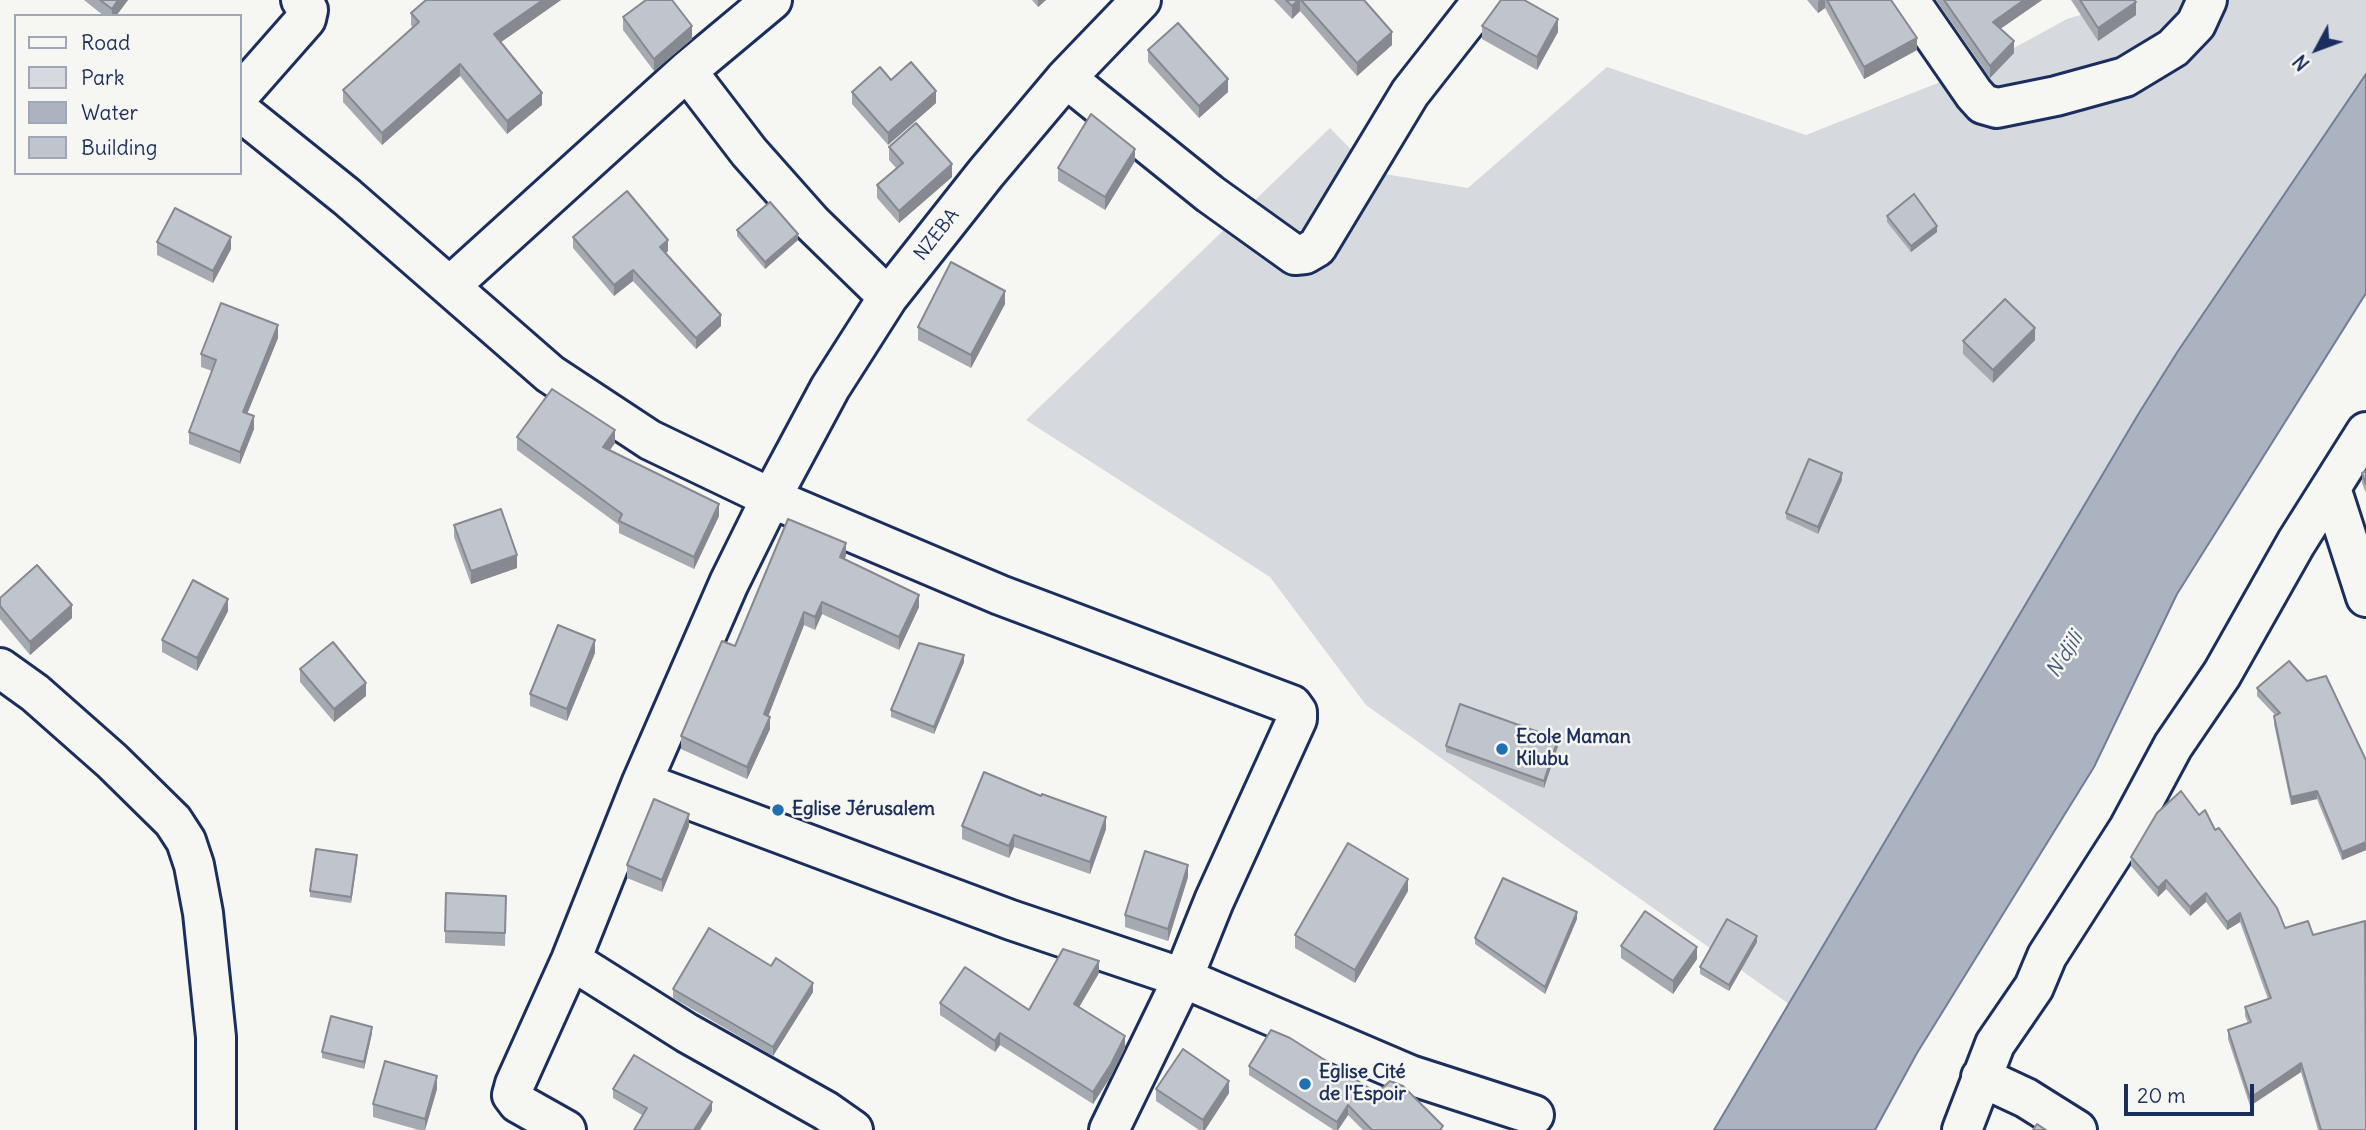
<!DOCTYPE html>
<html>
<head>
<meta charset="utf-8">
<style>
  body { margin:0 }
  #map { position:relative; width:2366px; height:1130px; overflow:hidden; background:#f6f6f2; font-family:Delius,sans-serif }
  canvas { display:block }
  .legend { position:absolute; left:14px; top:14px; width:228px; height:161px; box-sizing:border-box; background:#f6f6f2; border:2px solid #9ea6b7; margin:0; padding:9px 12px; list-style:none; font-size:21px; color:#1b2f5e }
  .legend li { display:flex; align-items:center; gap:14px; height:35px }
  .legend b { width:35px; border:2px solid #9ea6b7 }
  .north { position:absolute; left:2282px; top:14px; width:70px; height:70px; -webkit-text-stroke:5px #f6f6f2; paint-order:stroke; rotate:229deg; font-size:19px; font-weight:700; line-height:28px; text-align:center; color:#1b2f5e }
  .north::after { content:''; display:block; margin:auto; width:24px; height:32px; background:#1b2f5e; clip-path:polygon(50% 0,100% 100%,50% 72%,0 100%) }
  .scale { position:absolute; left:2124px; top:1084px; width:130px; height:32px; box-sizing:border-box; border:4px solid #1b2f5e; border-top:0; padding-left:9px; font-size:21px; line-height:24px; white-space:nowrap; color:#1b2f5e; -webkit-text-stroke:5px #f6f6f2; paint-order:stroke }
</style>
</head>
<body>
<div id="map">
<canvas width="2366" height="1130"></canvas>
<ul class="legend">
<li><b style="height:9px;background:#f6f6f2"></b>Road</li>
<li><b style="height:19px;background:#d6d9dd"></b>Park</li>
<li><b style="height:19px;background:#abb2c0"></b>Water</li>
<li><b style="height:19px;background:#c0c4cd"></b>Building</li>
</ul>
<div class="north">N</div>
<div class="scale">20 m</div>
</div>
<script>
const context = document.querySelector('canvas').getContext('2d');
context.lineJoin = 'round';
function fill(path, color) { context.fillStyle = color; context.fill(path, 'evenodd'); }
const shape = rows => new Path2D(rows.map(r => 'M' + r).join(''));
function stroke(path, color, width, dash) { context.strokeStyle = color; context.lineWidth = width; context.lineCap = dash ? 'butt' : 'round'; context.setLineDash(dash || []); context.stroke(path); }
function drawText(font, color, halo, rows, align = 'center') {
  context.font = font + ' Delius,sans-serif'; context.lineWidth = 5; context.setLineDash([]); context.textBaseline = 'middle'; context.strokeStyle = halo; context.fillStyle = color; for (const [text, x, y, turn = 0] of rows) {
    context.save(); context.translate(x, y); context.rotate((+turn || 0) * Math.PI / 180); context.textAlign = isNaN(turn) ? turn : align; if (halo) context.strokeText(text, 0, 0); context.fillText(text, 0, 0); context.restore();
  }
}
fill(shape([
  [2130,0,2366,0,2366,73,2178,351,2139,413,1789,1004,1366,705,1270,577,1026,420,1330,128,1373,172,1468,188,1607,67,1806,135,1981,66,2067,19]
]), '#d6d9dd');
const water = shape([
  [2366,74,2366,293,2177,594,2094,767,1917,1053,1875,1130,1714,1130,2139,413,2178,351,2366,74]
]);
fill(water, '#abb2c0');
stroke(water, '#717e99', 2);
const minor = shape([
  [1909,0,1974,94,1983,104,1997,108,2056,96,2125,77,2173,48,2196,24,2207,0],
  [687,71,749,152,812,223,888,297],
  [1066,78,1210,194,1295,255,1305,254,1317,247,1410,93,1483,0],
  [240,94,306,19,308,10,301,0],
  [240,111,347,197,550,374,650,440,771,498,1000,595,1292,705,1297,712,1297,719,1214,901,1183,978,1109,1130],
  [450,286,687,71,772,0],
  [2331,488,2366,597],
  [0,668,35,693,112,761,173,821,186,841,194,865,203,913,216,1037,216,1130],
  [642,782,1011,920,1183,978,1410,1075,1534,1115],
  [571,960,687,1033,826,1111,853,1130],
  [1981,1077,2026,1098,2077,1130],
  [566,1130,518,1103,512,1095,515,1084,571,960,642,782,729,583,771,498,830,388,888,297,986,173,1066,78,1141,0],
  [1962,1130,1995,1044,2034,987,2047,956,2129,828,2173,746,2222,674,2296,543,2366,432]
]);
stroke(minor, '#1b2f5e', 44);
stroke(minor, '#f6f6f2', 38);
fill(shape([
  [84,0,128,0,116,16,104,16],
  [426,0,561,0,501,42,542,105,507,134,460,76,382,145,343,102,343,90,413,28,411,25,411,13],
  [1032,0,1046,0,1038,7],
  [1274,0,1364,0,1392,45,1357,76,1300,11,1292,19],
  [1807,0,1891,0,1917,50,1864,79,1825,8,1818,13],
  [1936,0,2042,0,2000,29,2014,53,1990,78],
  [2071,0,2134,0,2136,15,2098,41],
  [623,17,692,39,654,71,623,30],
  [1482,26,1558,32,1537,70,1482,39],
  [1148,50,1228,92,1199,118,1148,62],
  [891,80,936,103,888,145,852,104,852,92],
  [889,147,952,177,899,223,877,198,877,185,896,168,889,160],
  [1135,161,1105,210,1058,181,1058,168],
  [1887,216,1937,232,1911,252,1887,222],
  [737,230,798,240,765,269,737,236],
  [573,237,668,251,666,253,721,326,696,349,633,281,614,296,573,248],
  [157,242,231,249,213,283,157,255],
  [1005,304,971,368,918,340,918,327],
  [278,338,247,414,254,429,240,464,189,444,189,432,212,371,201,367,201,354],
  [2035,340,1993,383,1963,354,1963,341],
  [517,437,615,443,609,450,719,516,694,569,619,533,619,525,517,450],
  [2366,471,2366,493,2362,483,2362,473],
  [1842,480,1818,534,1786,519,1786,513],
  [454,525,517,568,471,584,454,537],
  [846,556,844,559,919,607,899,650,822,614,815,630,804,625,768,716,770,729,747,779,681,749,681,736],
  [0,598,72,618,30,655,0,619],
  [228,611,197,671,162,652,162,640],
  [595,653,567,721,530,706,530,694],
  [964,662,934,734,891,717,891,710],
  [300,669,366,696,334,722,300,682],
  [2257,688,2366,760,2366,850,2342,860,2317,799,2291,805,2274,724,2274,716,2275,715,2257,696],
  [1446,746,1558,746,1544,788,1446,752],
  [2199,815,2215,830,2285,928,2366,1130,2318,1130,2301,1072,2250,1106,2228,1039,2228,1030,2248,1023,2245,1016,2245,1007,2268,999,2240,922,2227,930,2206,902,2190,916,2166,889,2158,897,2131,866,2131,857],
  [689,826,662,892,627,878,627,865],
  [962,826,1106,829,1090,874,1014,847,1009,858,962,839],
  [357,861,351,903,310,897,310,891],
  [1188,877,1168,941,1125,927,1125,915],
  [1408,891,1355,983,1295,948,1295,935],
  [506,896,505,946,445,943,445,931],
  [1577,919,1545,994,1475,944,1475,938],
  [1757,942,1729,991,1700,974,1700,967],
  [1621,946,1697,959,1673,994,1621,958],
  [1099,973,1079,1007,1125,1048,1111,1076,1093,1104,1000,1045,995,1052,940,1015,940,1003,1029,1010],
  [673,989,813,992,773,1056,673,998],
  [372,1033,364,1069,322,1058,322,1052],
  [1249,1066,1377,1093,1443,1130,1363,1130,1348,1115,1338,1130,1334,1130,1249,1075],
  [437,1089,425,1130,419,1130,373,1117,373,1104],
  [613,1089,712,1111,642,1115,613,1098],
  [1156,1089,1229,1093,1205,1130,1199,1130,1156,1101]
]), '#a5a9b0');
fill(shape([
  [118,0,128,0,116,16,112,16,112,9],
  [543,0,561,0,494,47,494,34],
  [1038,0,1046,0,1038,7],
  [1298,0,1300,0,1300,11,1292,19,1292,6],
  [1820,0,1825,0,1825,8,1818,13,1818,1],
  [2024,0,2042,0,1993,34,1993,22],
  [2136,2,2136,15,2098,41,2098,28],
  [1558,19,1558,32,1537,70,1537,57],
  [692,26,692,39,654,71,654,59],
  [1392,32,1392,45,1357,76,1357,63],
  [1917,38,1917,50,1864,79,1864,67],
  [2014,41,2014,53,1990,78,1990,66],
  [460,64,460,76,382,145,382,133],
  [1228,79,1228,92,1199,118,1199,106],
  [936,91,936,103,888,145,888,133],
  [542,93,542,105,507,134,507,121],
  [1135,149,1135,161,1105,210,1105,197],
  [952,164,952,177,899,223,899,211],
  [1937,226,1937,232,1911,252,1911,246],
  [798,234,798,240,765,269,765,262],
  [231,237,231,249,213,283,213,271],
  [668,240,668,251,660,258,660,247],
  [633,270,633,281,614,296,614,285],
  [1005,291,1005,304,971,368,971,355],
  [721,315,721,326,696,349,696,338],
  [278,325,278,338,243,424,243,412],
  [2035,328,2035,340,1993,383,1993,370],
  [254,416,254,429,240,464,240,452],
  [615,430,615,443,603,460,603,447],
  [1842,473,1842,480,1818,534,1818,527],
  [719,504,719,516,694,569,694,557],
  [846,543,846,556,840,570,840,557],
  [517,555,517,568,471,584,471,571],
  [919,595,919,607,899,650,899,637],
  [228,599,228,611,197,671,197,658],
  [822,602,822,614,815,630,815,617],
  [72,605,72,618,30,655,30,642],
  [804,612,804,625,764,727,764,714],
  [595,640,595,653,567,721,567,709],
  [964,655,964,662,934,734,934,727],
  [366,683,366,696,334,722,334,709],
  [770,717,770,729,747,779,747,767],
  [1558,739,1558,746,1544,788,1544,781],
  [2317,791,2317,799,2291,805,2291,797],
  [689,814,689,826,662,892,662,880],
  [1106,817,1106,829,1090,874,1090,862],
  [1014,835,1014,847,1009,858,1009,846],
  [2366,842,2366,850,2342,860,2342,852],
  [357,855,357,861,351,903,351,897],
  [1188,865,1188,877,1168,941,1168,929],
  [1408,879,1408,891,1355,983,1355,970],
  [2166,880,2166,889,2158,897,2158,888],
  [2206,893,2206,902,2190,916,2190,907],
  [1577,912,1577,919,1545,994,1545,987],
  [2240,913,2240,922,2227,930,2227,922],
  [1757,936,1757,942,1729,991,1729,985],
  [1697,947,1697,959,1673,994,1673,981],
  [1099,961,1099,973,1074,1016,1074,1004],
  [813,983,813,992,773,1056,773,1047],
  [372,1027,372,1033,364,1069,364,1062],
  [1000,1033,1000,1045,995,1052,995,1041],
  [1125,1036,1125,1048,1111,1076,1093,1104,1093,1092],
  [2301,1063,2301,1072,2250,1106,2250,1098],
  [437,1076,437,1089,425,1130,425,1119],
  [1229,1081,1229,1093,1205,1130,1203,1130,1203,1120],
  [712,1102,712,1111,700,1130,694,1130],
  [1348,1105,1348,1115,1338,1130,1337,1130,1337,1122]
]), '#868990');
const building = shape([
  [100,0,118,0,112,9,100,0],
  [426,0,543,0,494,34,542,93,507,121,460,64,382,133,343,90,419,22,411,13,426,0],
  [646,0,672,0,692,26,654,59,623,17,646,0],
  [1286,0,1298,0,1292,6,1286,0],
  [1301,0,1364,0,1392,32,1357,63,1301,0],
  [1501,0,1524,0,1558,19,1537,57,1482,26,1501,0],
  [1827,0,1891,0,1917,38,1864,67,1827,0],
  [1944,0,2024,0,1993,22,2014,41,1990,66,1944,0],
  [2080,0,2134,0,2136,2,2098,28,2080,0],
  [1178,23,1228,79,1199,106,1148,50,1178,23],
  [911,62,936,91,888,133,852,92,880,67,891,80,911,62],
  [1091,114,1135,149,1105,197,1058,168,1091,114],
  [916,123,952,164,899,211,877,185,903,163,889,147,916,123],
  [627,191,668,240,660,247,721,315,696,338,633,270,614,285,573,237,627,191],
  [1914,194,1937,226,1911,246,1887,216,1914,194],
  [770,202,798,234,765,262,737,230,770,202],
  [175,208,231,237,213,271,157,242,175,208],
  [951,262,1005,291,971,355,918,327,951,262],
  [2005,299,2035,328,1993,370,1963,341,2005,299],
  [221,303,278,325,243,412,254,416,240,452,189,432,216,360,201,354,221,303],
  [552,389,615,430,603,447,719,504,694,557,619,521,622,514,517,437,552,389],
  [1809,459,1842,473,1818,527,1786,513,1809,459],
  [2366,471,2366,484,2362,473,2366,471],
  [501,509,517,555,471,571,454,525,501,509],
  [788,519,846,543,840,557,919,595,899,637,822,602,815,617,804,612,764,714,770,717,747,767,681,736,722,641,735,646,788,519],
  [37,565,72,605,30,642,0,606,0,598,37,565],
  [193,580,228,599,197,658,162,640,193,580],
  [558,625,595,640,567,709,530,694,558,625],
  [333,642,366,683,334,709,300,669,333,642],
  [919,643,964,655,934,727,891,710,919,643],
  [2289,661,2307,681,2326,676,2366,760,2366,842,2342,852,2317,791,2291,797,2274,716,2280,713,2257,688,2289,661],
  [1460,704,1558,739,1544,781,1446,746,1460,704],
  [984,772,1041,796,1042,794,1106,817,1090,862,1014,835,1009,846,962,826,984,772],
  [2181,791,2199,815,2205,810,2215,830,2219,828,2277,908,2285,928,2308,921,2313,935,2365,921,2366,1130,2321,1130,2301,1063,2250,1098,2228,1030,2251,1022,2245,1007,2271,998,2240,913,2227,922,2206,893,2190,907,2166,880,2158,888,2131,857,2157,813,2181,791],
  [654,799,689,814,662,880,627,865,654,799],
  [1348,843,1408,879,1355,970,1295,935,1348,843],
  [316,849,357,855,351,897,310,891,316,849],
  [1145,851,1188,865,1168,929,1125,915,1145,851],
  [1503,878,1577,912,1545,987,1475,938,1503,878],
  [446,893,506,896,505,933,445,931,446,893],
  [1645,911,1697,947,1673,981,1621,946,1645,911],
  [1727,919,1757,936,1729,985,1700,967,1727,919],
  [709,928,771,966,776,958,813,983,773,1047,673,989,709,928],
  [1063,949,1099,961,1074,1004,1125,1036,1111,1064,1093,1092,1000,1033,995,1041,940,1003,965,967,1029,1010,1063,949],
  [331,1016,372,1027,364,1062,322,1052,331,1016],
  [1271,1030,1290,1038,1377,1093,1390,1081,1403,1086,1443,1126,1440,1130,1372,1130,1348,1105,1337,1122,1249,1066,1271,1030],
  [1183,1049,1229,1081,1203,1120,1156,1089,1183,1049],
  [634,1055,712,1102,694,1130,634,1130,647,1108,613,1089,634,1055],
  [385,1061,437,1076,425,1119,373,1104,385,1061],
  [2037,1124,2046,1130,2033,1130,2037,1124]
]);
fill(building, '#c0c4cd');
stroke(building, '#868990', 2);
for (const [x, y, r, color] of [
  [1502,749,7,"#1f6fb2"],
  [778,810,7,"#1f6fb2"],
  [1305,1084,7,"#1f6fb2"]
]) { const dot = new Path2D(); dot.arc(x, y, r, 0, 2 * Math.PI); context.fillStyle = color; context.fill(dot); stroke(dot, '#f6f6f2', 2.5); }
drawText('19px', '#1b2f5e', '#f6f6f2', [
  ["NZEBA",937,235,-52]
]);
drawText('bold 19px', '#1b2f5e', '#f6f6f2', [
  ["Ecole Maman",1516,738],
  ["Kilubu",1516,760],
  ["Eglise Jérusalem",792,810],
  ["Eglise Cité",1319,1073],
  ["de l'Espoir",1319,1095]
], 'left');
drawText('italic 21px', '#46567b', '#f6f6f2', [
  ["N'djili",2065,655,-58]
]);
</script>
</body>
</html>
